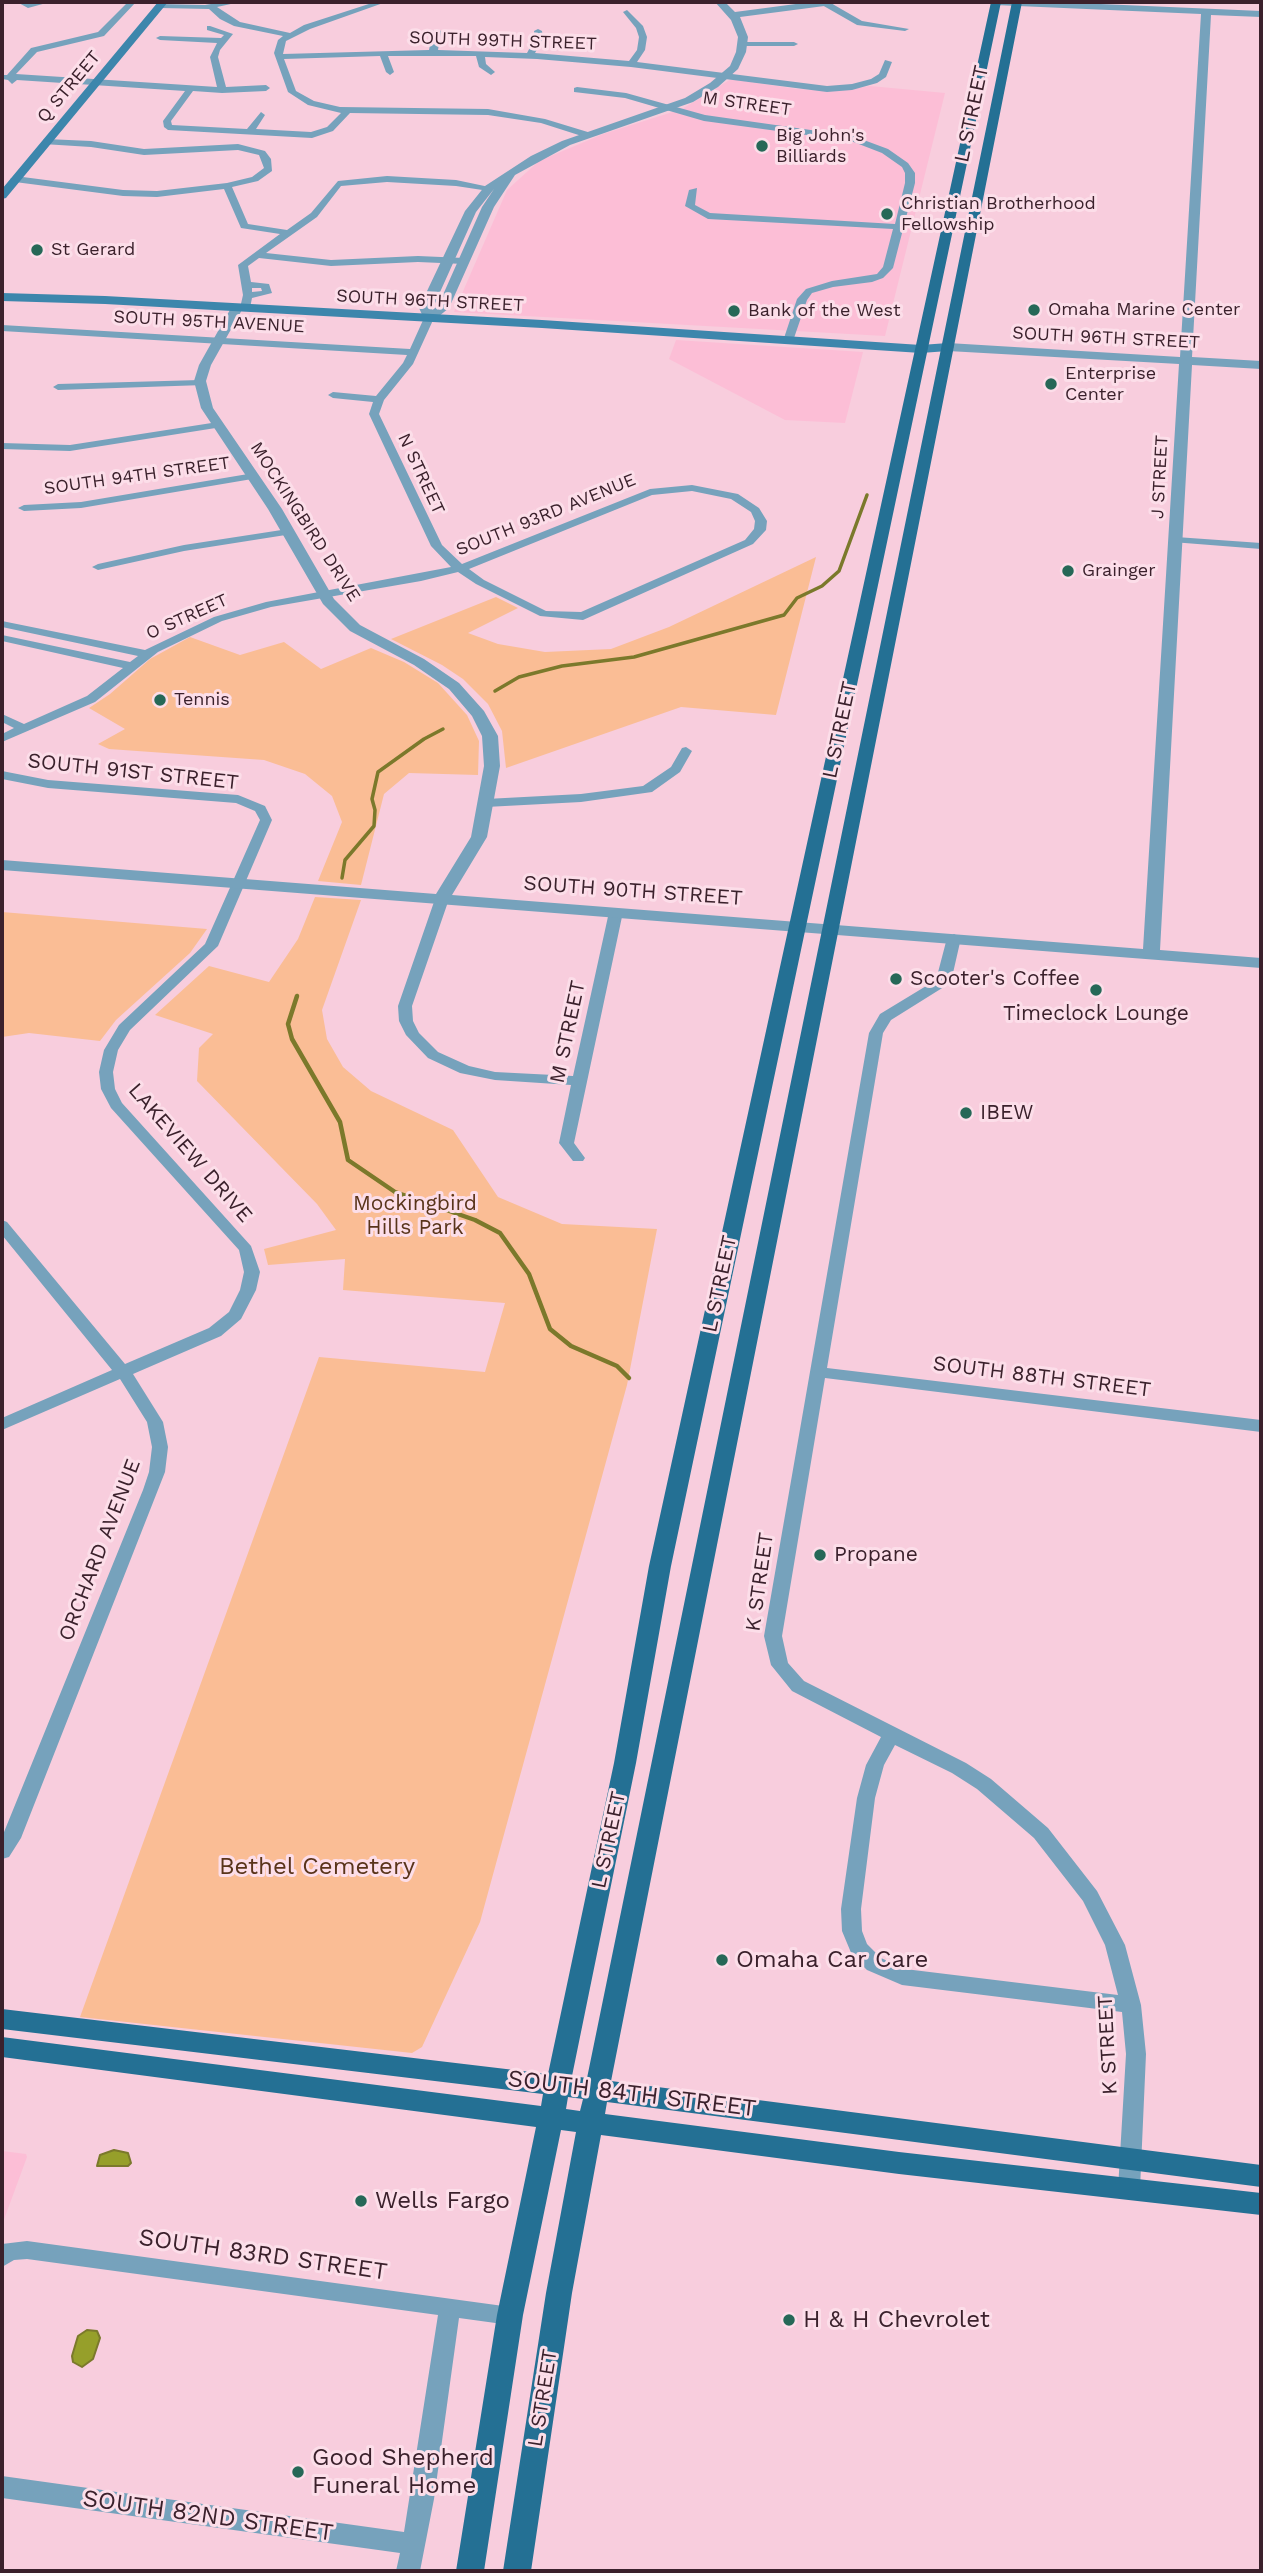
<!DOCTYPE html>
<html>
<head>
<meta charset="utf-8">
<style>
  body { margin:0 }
  #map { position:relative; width:1263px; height:2573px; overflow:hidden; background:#f8cddd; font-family:"Work Sans",sans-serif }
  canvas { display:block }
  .frame { position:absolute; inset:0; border:4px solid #3b212c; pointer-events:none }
</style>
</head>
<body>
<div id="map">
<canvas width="1263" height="2573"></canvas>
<div class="frame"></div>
</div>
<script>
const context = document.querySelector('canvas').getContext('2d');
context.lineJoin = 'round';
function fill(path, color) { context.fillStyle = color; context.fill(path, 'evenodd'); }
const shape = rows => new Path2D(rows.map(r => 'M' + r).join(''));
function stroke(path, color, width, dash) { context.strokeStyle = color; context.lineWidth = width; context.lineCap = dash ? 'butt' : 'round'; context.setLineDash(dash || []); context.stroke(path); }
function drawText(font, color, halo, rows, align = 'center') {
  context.font = font + ' "Work Sans",sans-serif'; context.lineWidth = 6; context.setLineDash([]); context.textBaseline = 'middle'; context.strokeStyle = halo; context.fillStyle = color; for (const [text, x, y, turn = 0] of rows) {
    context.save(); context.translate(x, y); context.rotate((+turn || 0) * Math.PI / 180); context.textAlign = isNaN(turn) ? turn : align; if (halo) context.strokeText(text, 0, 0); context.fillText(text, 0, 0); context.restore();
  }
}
fill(shape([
  [731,79,797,89,838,91,870,86,945,93,885,336,454,312,507,190,539,161,603,134,682,109],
  [676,340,863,352,845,423,785,420,669,359],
  [2,2151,26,2154,27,2157,2,2225]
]), '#fcbed6');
fill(shape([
  [816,557,776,715,681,707,506,768,502,731,488,704,463,679,442,665,391,639,496,597,518,608,468,633,498,644,545,652,611,649,669,627],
  [190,637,240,655,284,642,321,669,371,648,404,662,438,683,467,715,479,741,478,775,409,773,384,794,361,885,318,881,342,822,332,796,305,774,264,760,109,749,98,744,125,729,89,708,110,694,150,659],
  [315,897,361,900,322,1010,327,1039,343,1067,371,1091,453,1130,498,1197,562,1224,657,1229,627,1385,480,1922,422,2047,412,2053,80,2017,319,1357,485,1372,505,1303,343,1290,345,1259,268,1265,264,1249,336,1230,317,1204,197,1081,199,1048,213,1034,155,1015,209,966,269,982,298,939],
  [2,912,207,929,190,953,116,1020,100,1041,29,1033,2,1037]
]), '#fabd95');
const water = shape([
  [114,2150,128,2153,131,2163,128,2166,97,2166,100,2155,114,2150],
  [87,2330,97,2331,100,2338,93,2359,82,2367,73,2362,72,2356,78,2336,87,2330]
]);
fill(water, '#969f2a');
stroke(water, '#7b792b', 2);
stroke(shape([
  [495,691,519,677,562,666,634,657,784,615,797,598,822,586,839,571,867,495],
  [342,878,345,860,374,826,375,810,372,799,378,772,424,739,443,729]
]), '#7b792b', 3.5);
stroke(shape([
  [297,996,288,1024,292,1039,340,1122,348,1160,395,1192,475,1220,500,1233,529,1274,550,1329,571,1346,617,1366,629,1378]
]), '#7b792b', 4.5);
fill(shape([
  [17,2,29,3,50,2,28,8,17,2],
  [128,2,136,2,104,36,37,52,16,74,217,87,210,57,217,43,160,40,156,38,160,36,221,38,224,35,207,30,207,26,210,26,233,34,220,50,218,57,226,87,266,85,270,88,266,91,222,93,193,91,171,121,172,125,247,129,261,112,265,115,256,129,311,132,327,127,341,113,308,105,288,92,274,53,278,40,283,36,234,26,220,19,209,9,160,8,156,6,160,4,205,5,223,2,240,2,217,7,240,22,290,33,304,25,375,2,386,2,310,29,286,41,283,54,429,50,433,31,437,29,441,31,438,50,527,53,535,38,534,31,538,29,542,31,543,38,535,53,629,61,637,50,639,37,636,28,623,12,627,10,643,26,647,37,645,50,637,62,827,86,852,84,871,79,879,74,885,60,892,62,886,77,877,83,852,90,827,92,631,67,537,59,485,57,486,64,495,72,491,75,479,67,476,56,388,56,394,72,390,75,386,72,380,56,284,59,296,91,314,101,340,107,488,109,545,119,591,133,592,135,588,138,541,123,488,115,350,113,333,131,312,138,168,130,164,127,163,121,185,91,17,80,12,84,8,80,2,79,2,75,7,75,31,48,98,32,128,2],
  [822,2,829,2,862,21,909,29,905,31,857,25,822,5,822,2],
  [743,42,794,42,798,44,794,46,740,46,739,44,743,42],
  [577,87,626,93,705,115,853,136,888,149,908,163,915,173,915,183,893,268,883,278,872,282,833,287,812,293,807,300,794,338,785,340,784,338,797,299,806,289,832,281,877,274,883,267,893,229,708,219,685,206,689,190,697,188,695,205,710,213,895,224,905,183,905,173,902,167,882,153,851,141,704,121,625,98,574,92,574,88,577,87],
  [46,139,91,141,144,149,238,144,265,151,271,159,272,171,258,181,232,187,248,224,287,230,311,213,338,181,387,176,456,180,494,188,489,191,456,186,387,182,341,186,317,217,266,253,331,260,418,256,464,258,469,261,464,264,418,262,331,266,259,258,248,266,251,282,269,284,272,293,252,298,250,308,245,311,240,308,243,295,238,265,280,234,241,228,224,189,157,197,123,196,15,182,10,179,15,176,123,190,157,191,227,183,252,177,264,168,259,155,238,150,144,155,91,147,43,144,43,140,46,139],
  [252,288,261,288,262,291,252,292,252,288],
  [429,315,434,318,413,364,384,400,379,414,442,545,462,564,650,489,692,485,738,494,759,508,767,521,766,530,753,544,583,620,540,616,476,584,458,572,421,581,271,607,222,621,158,652,95,702,2,742,2,734,14,728,2,722,2,714,24,724,87,696,123,668,2,641,2,635,130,662,138,656,2,627,2,621,145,650,214,617,266,602,451,567,431,546,369,414,373,402,333,398,328,395,333,392,376,396,403,363,407,355,2,331,2,325,410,349,424,318,429,315],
  [692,491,731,499,751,512,755,521,754,529,745,540,581,612,546,611,484,580,469,569,652,495,692,491],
  [200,380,205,383,204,385,58,390,53,387,58,384,200,380],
  [218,422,222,423,222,427,70,451,2,449,2,443,70,445,218,422],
  [254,473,259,476,258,478,81,508,24,511,18,508,24,505,81,502,254,473],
  [288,529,294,532,292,534,184,551,98,570,92,567,98,564,184,545,288,529],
  [1176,537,1261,543,1261,549,1172,542,1172,538,1176,537],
  [686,747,692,751,680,772,652,792,581,802,486,807,480,803,486,799,581,794,643,786,671,767,682,748,686,747],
  [2,771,48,780,238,795,265,806,272,820,218,946,130,1030,118,1050,113,1072,115,1089,122,1103,251,1246,260,1272,256,1290,241,1319,221,1336,133,1374,163,1422,168,1447,165,1472,21,1838,9,1857,2,1859,2,1837,143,1490,149,1472,152,1447,147,1422,120,1379,2,1430,2,1418,112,1370,2,1235,2,1220,7,1222,125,1364,209,1328,229,1312,240,1290,244,1272,239,1250,111,1108,101,1089,99,1072,104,1050,119,1025,205,944,260,820,255,811,236,803,48,788,2,779,2,771],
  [442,895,449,899,412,1006,413,1021,419,1033,438,1052,469,1066,495,1072,573,1076,609,912,616,908,623,912,574,1143,585,1158,583,1161,573,1161,559,1143,571,1085,495,1080,460,1073,428,1058,406,1035,399,1021,398,1006,435,899,442,895],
  [954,934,961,938,953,973,947,985,891,1020,883,1033,827,1368,1261,1420,1261,1432,825,1378,782,1636,788,1663,804,1681,966,1763,991,1779,1048,1828,1097,1891,1125,1945,1141,2005,1146,2054,1140,2189,1136,2195,1129,2198,1122,2195,1118,2189,1126,2054,1122,2012,902,1985,867,1970,852,1955,842,1931,841,1909,857,1798,866,1765,881,1737,792,1691,771,1665,764,1636,869,1033,880,1014,936,980,947,938,954,934],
  [895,1745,952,1773,977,1789,1034,1838,1083,1901,1105,1945,1118,1995,905,1969,881,1958,867,1944,862,1931,861,1909,875,1798,884,1765,895,1745],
  [27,2241,518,2308,521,2315,518,2322,510,2325,459,2318,434,2499,420,2571,396,2571,400,2553,2,2498,2,2476,404,2532,438,2315,27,2259,14,2260,2,2267,2,2244,27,2241]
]), '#76a2bc');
fill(shape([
  [715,2,725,2,735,12,811,2,837,2,832,5,740,17,748,37,746,52,738,69,718,87,693,102,570,145,515,175,494,207,449,308,433,321,425,321,419,308,465,211,485,186,531,156,562,141,685,98,710,83,730,66,736,52,738,37,731,20,715,2],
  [494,189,482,207,438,306,432,310,476,212,494,189],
  [990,2,1055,2,1261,11,1261,17,1211,15,1192,357,1261,361,1261,369,1192,365,1160,950,1261,958,1261,968,2,870,2,860,436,894,471,837,484,766,482,736,472,716,449,689,414,665,350,631,323,604,268,509,201,408,194,381,199,365,231,308,237,304,243,308,211,365,206,381,213,408,282,509,334,599,360,625,424,659,459,683,484,711,498,736,500,766,487,837,452,895,1143,949,1179,364,948,351,942,347,948,343,1180,357,1201,14,995,5,990,2]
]), '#76a2bc');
fill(shape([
  [158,2,168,2,6,198,2,199,2,189,158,2],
  [2,293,105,296,542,320,921,345,948,343,954,347,948,351,921,353,542,328,105,304,2,301,2,293]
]), '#3d86ac');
fill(shape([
  [991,2,1001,2,671,1566,636,1763,572,2076,587,2078,1012,2,1022,2,611,2081,1261,2165,1261,2187,607,2102,605,2114,899,2152,1261,2193,1261,2215,899,2174,601,2135,572,2293,531,2571,503,2571,546,2293,576,2132,561,2130,523,2315,484,2571,456,2571,497,2315,536,2127,2,2057,2,2037,541,2106,543,2094,2,2029,2,2009,548,2074,614,1763,649,1566,991,2],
  [568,2097,583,2099,580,2111,566,2109,568,2097]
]), '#247094');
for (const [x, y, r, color] of [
  [762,146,7,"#266857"],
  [887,214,7,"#266857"],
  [37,250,7,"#266857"],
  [1034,310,7,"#266857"],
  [734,311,7,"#266857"],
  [1051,384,7,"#266857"],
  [1068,571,7,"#266857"],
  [160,700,7,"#266857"],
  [896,979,7,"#266857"],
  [1096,990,7,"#266857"],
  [966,1113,7,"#266857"],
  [820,1555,7,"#266857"],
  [722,1960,7,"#266857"],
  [361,2201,7,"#266857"],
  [789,2320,7,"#266857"],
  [298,2472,7,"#266857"]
]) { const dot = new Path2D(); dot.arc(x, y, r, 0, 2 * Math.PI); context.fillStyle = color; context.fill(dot); stroke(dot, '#fcdee9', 2.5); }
drawText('18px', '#3b212c', '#fcdee9', [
  ["SOUTH 99TH STREET",503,41,2],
  ["Q STREET",69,87,-50],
  ["M STREET",747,104,8],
  ["SOUTH 96TH STREET",430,301,3],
  ["SOUTH 95TH AVENUE",209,322,3],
  ["SOUTH 96TH STREET",1106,338,3],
  ["N STREET",421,474,65],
  ["SOUTH 94TH STREET",137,476,-8],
  ["J STREET",1160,477,-87],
  ["SOUTH 93RD AVENUE",546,515,-22],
  ["MOCKINGBIRD DRIVE",305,522,57],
  ["O STREET",187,617,-24]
]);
drawText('18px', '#3b212c', '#fcdee9', [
  ["Big John's",776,136],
  ["Billiards",776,157],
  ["Christian Brotherhood",901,204],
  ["Fellowship",901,225],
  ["St Gerard",51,250],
  ["Omaha Marine Center",1048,310],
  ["Bank of the West",748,311],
  ["Enterprise",1065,374],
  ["Center",1065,395],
  ["Grainger",1082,571],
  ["Tennis",174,700]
], 'left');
drawText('21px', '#3b212c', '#fcdee9', [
  ["L STREET",972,114,-78],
  ["L STREET",840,730,-78],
  ["SOUTH 91ST STREET",133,772,6],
  ["SOUTH 90TH STREET",633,891,4],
  ["M STREET",568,1032,-78],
  ["LAKEVIEW DRIVE",190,1153,49],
  ["L STREET",720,1284,-78],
  ["SOUTH 88TH STREET",1042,1377,7],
  ["ORCHARD AVENUE",100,1550,-69],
  ["K STREET",760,1582,-82],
  ["L STREET",609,1840,-78],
  ["K STREET",1108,2045,-93],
  ["L STREET",543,2398,-81]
]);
drawText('21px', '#3b212c', '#fcdee9', [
  ["Scooter's Coffee",910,979],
  ["Timeclock Lounge",1096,1014,"center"],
  ["IBEW",980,1113],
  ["Propane",834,1555]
], 'left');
drawText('21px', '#59341a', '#fcdee9', [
  ["Mockingbird",415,1204],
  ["Hills Park",415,1228]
]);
drawText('24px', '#59341a', '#fcdee9', [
  ["Bethel Cemetery",317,1867]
]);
drawText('24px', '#3b212c', '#fcdee9', [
  ["Omaha Car Care",736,1960],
  ["Wells Fargo",375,2201],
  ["H & H Chevrolet",803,2320],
  ["Good Shepherd",312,2458],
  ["Funeral Home",312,2486]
], 'left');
drawText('24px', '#3b212c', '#fcdee9', [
  ["SOUTH 84TH STREET",632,2094,7],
  ["SOUTH 83RD STREET",263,2255,8],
  ["SOUTH 82ND STREET",208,2516,8]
]);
</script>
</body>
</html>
